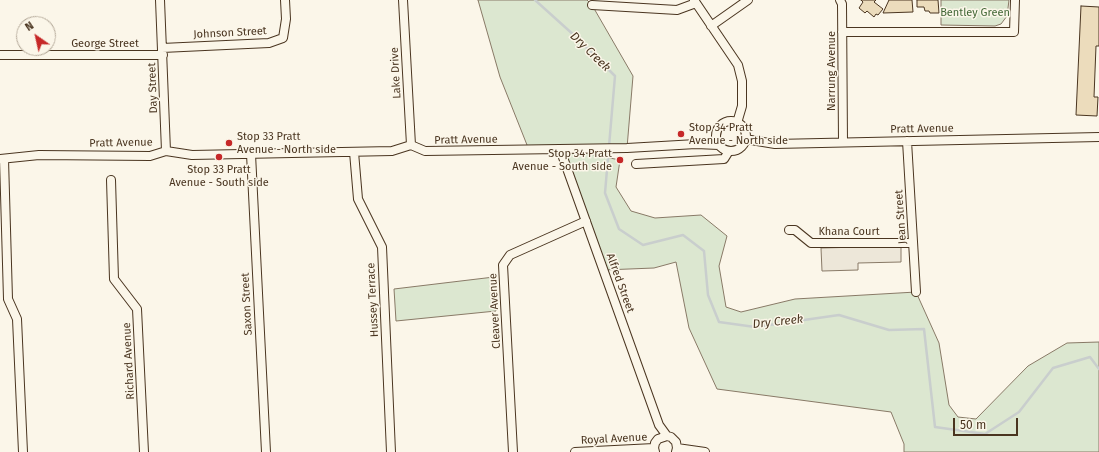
<!DOCTYPE html>
<html>
<head>
<meta charset="utf-8">
<style>
	body { margin:0 }
	#map { position:relative; width:1099px; height:452px; overflow:hidden; background:#fbf6e9; font-family:"Fira Sans",sans-serif }
	canvas { display:block }
	.north { position:absolute; left:16px; top:16px; width:40px; height:40px; box-sizing:border-box; background:#fbf6e9; border:1px solid #b4a999; border-radius:50%; rotate:326deg; font-size:11px; font-weight:700; line-height:16px; text-align:center; color:#4a3520 }
	.north::after { content:''; display:block; margin:auto; width:14px; height:18px; background:#c62828; clip-path:polygon(50% 0,100% 100%,50% 72%,0 100%) }
	.scale { position:absolute; left:953px; top:418px; width:65px; height:18px; box-sizing:border-box; border:2px solid #4a3520; border-top:0; padding-left:5px; font-size:12px; line-height:14px; white-space:nowrap; color:#4a3520; -webkit-text-stroke:3px #fbf6e9; paint-order:stroke }
</style>
</head>
<body>
<div id="map">
<canvas width="1099" height="452"></canvas>
<div class="north">N</div>
<div class="scale">50 m</div>
</div>
<script>
const context = document.querySelector('canvas').getContext('2d');
context.lineJoin = 'round';
function paint(path, color) { context.fillStyle = color; context.fill(path, 'evenodd'); }
const toPath = rows => new Path2D(rows.map(r => 'M' + r).join(''));
function stroke(path, color, width, dash) { context.strokeStyle = color; context.lineWidth = width; context.lineCap = dash ? 'butt' : 'round'; context.setLineDash(dash || []); context.stroke(path); }
function write(font, color, halo, rows, align = 'center') {
  context.font = font + ' "Fira Sans",sans-serif'; context.lineWidth = 3; context.setLineDash([]); context.textBaseline = 'middle'; context.strokeStyle = halo; context.fillStyle = color; for (const [text, x, y, turn = 0] of rows) {
    context.save(); context.translate(x, y); context.rotate((+turn || 0) * Math.PI / 180); context.textAlign = isNaN(turn) ? turn : align; if (halo) context.strokeText(text, 0, 0); context.fillText(text, 0, 0); context.restore();
  }
}
const green = toPath([
	[478,0,587,0,592,5,633,76,627,148,564,149,620,160,616,187,631,211,655,218,701,215,727,236,719,266,726,307,741,312,795,299,916,292,939,343,949,405,958,417,976,419,1028,366,1067,343,1099,342,1099,452,904,452,904,444,891,412,717,389,689,328,676,262,654,268,604,270,560,149,529,150,500,77,478,0],
	[941,0,1009,0,1007,16,1001,24,995,26,941,25,941,0],
	[494,277,496,311,396,321,394,289,494,277]
]);
const parking = toPath([
	[901,246,901,262,858,263,858,270,822,271,821,248,901,246]
]);
const stream = toPath([
	[535,0,576,37,615,76,605,193,619,229,643,245,683,235,704,251,708,295,719,322,755,327,839,315,889,330,924,329,935,427,985,434,1019,412,1053,368,1090,357,1099,369]
]);
const building = toPath([
	[861,0,876,0,874,2,883,9,878,15,876,14,874,17,867,11,865,13,859,8,863,2,861,0],
	[889,0,912,0,913,12,883,13,889,0],
	[917,0,938,0,939,13,930,13,929,11,925,11,924,7,917,7,917,0],
	[1081,6,1099,7,1099,46,1096,46,1094,97,1098,97,1097,116,1076,115,1081,6]
]);
const street = toPath([
	[160,0,166,151],
	[403,0,411,145],
	[694,0,738,65,742,81,742,106,737,123],
	[840,0,842,4,843,142],
	[592,5,677,10,696,3],
	[711,26,748,0],
	[842,32,1014,32,1015,0],
	[162,48,269,43,283,38,286,19,285,0],
	[0,55,163,55],
	'716 136a15 15 0 1 1 30 0a15 15 0 1 1-30 0Z',
	[745,139,775,144,1099,137],
	[907,141,916,292],
	[560,149,659,425,667,436],
	[354,152,358,199,382,247,391,452],
	[251,154,266,452],
	[0,159,39,155,150,156,166,151,192,155,392,151,411,145,425,151,627,148,696,144,719,145],
	[4,159,8,299,17,319,23,452],
	[636,164,724,159,729,151],
	[111,180,114,279,137,309,144,452],
	[789,230,795,230,811,243,913,243],
	[677,448,705,452],
	[513,452,503,265,510,255,586,221],
	[575,452,654,448],
	[655,452,654,448,655,443,658,439,667,436,671,437,676,442,677,448,676,452]
]);
const markers = [
	[681,134,4,"#c62828"],
	[229,143,4,"#c62828"],
	[219,157,4,"#c62828"],
	[620,160,4,"#c62828"]
];
const parkNames = [
	["Bentley Green",975,13]
];
const streetNames = [
	["Johnson Street",230,33,-3],
	["George Street",105,44],
	["Narrung Avenue",832,71,-90],
	["Lake Drive",396,73,-93],
	["Day Street",153,88,-92],
	["Pratt Avenue",922,129,-1],
	["Pratt Avenue",466,140,-1],
	["Pratt Avenue",121,143,-1],
	["Jean Street",901,217,-94],
	["Khana Court",849,232],
	["Alfred Street",620,283,70],
	["Hussey Terrace",373,300,-93],
	["Saxon Street",247,304,-93],
	["Cleaver Avenue",495,311,-93],
	["Richard Avenue",129,361,-93],
	["Royal Avenue",614,439,-3]
];
const poiNames = [
	["Stop 34 Pratt",689,128],
	["Avenue - North side",689,141],
	["Stop 33 Pratt",237,137],
	["Avenue - North side",237,150],
	["Stop 34 Pratt",612,154,"right"],
	["Avenue - South side",612,167,"right"],
	["Stop 33 Pratt",219,170,"center"],
	["Avenue - South side",219,183,"center"]
];
const waterNames = [
	["Dry Creek",590,52,44],
	["Dry Creek",778,322,-6]
];
paint(green, '#dce7d0');
stroke(green, '#887966', 1);
paint(parking, '#ede7d9');
stroke(parking, '#887966', 1);
stroke(stream, '#c9cecd', 2.5);
paint(building, '#ecdcbc');
stroke(building, '#4a3520', 1);
stroke(street, '#4a3520', 10);
stroke(street, '#fbf6e9', 8);
for (const [x, y, r, color] of markers) { const dot = new Path2D(); dot.arc(x, y, r, 0, 2 * Math.PI); context.fillStyle = color; context.fill(dot); stroke(dot, '#fbf6e9', 1.5); }
write('11px', '#436837', '#fbf6e9', parkNames);
write('11px', '#4a3520', '#fbf6e9', streetNames);
write('11px', '#4a3520', '#fbf6e9', poiNames, 'left');
write('italic 12px', '#4a3520', '#fbf6e9', waterNames);
</script>
</body>
</html>
